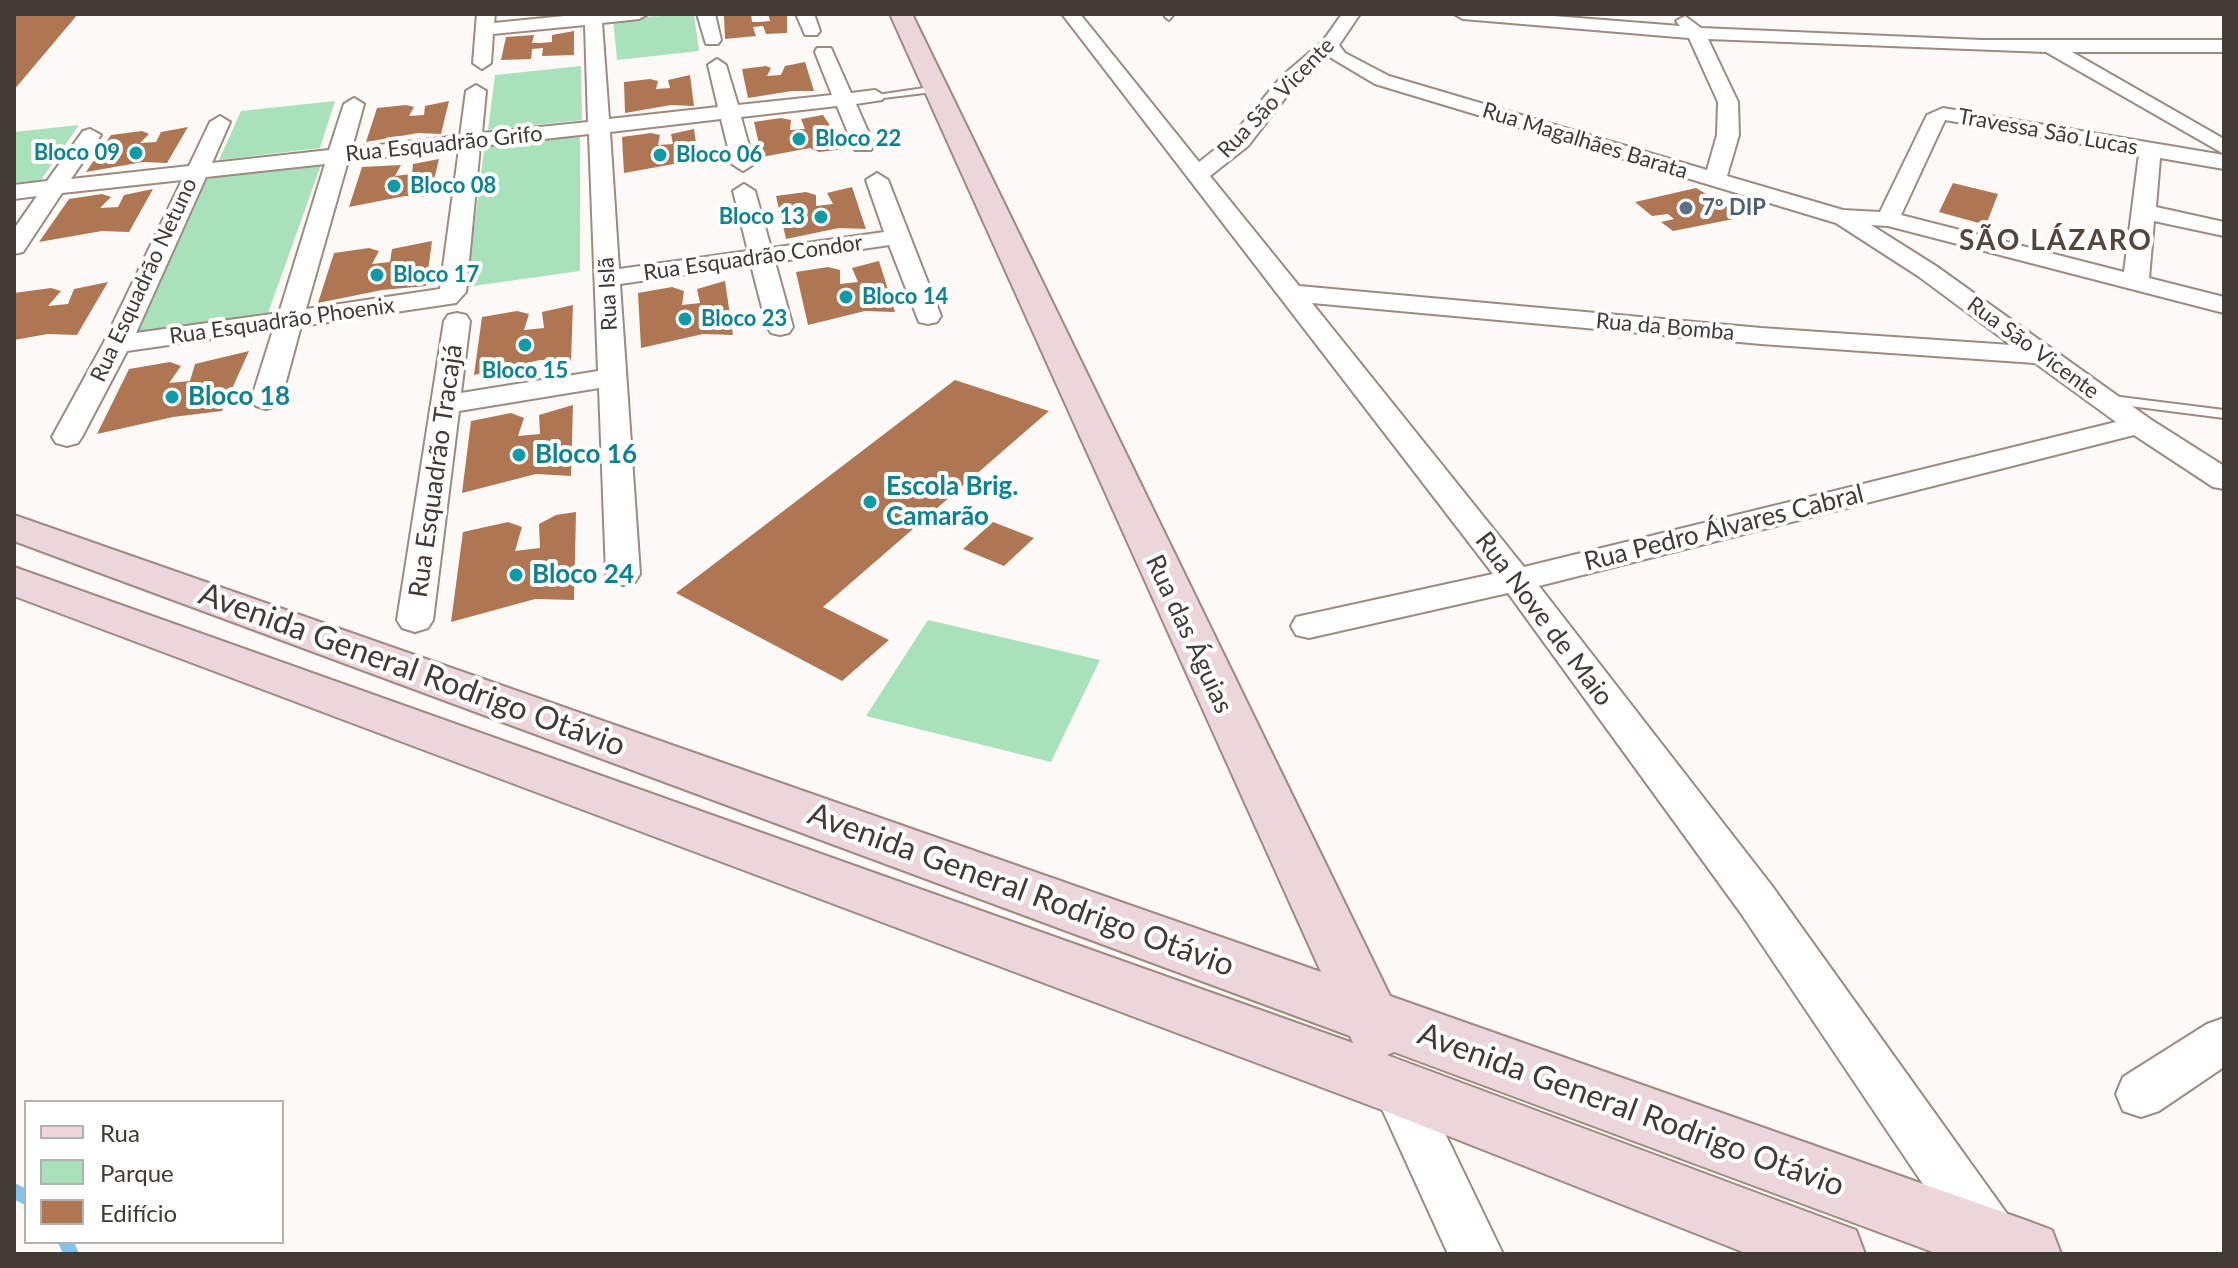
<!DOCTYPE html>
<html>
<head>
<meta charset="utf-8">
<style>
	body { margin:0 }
	#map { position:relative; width:2238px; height:1268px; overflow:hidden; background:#fdf9f6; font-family:Lato,sans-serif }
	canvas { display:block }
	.frame { position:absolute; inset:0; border:16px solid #423a35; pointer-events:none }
	.legend { position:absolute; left:24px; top:1100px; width:260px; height:144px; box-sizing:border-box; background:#fff; border:2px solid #b3b0ae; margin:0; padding:10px 14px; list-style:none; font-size:24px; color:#423a35 }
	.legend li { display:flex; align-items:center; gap:16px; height:40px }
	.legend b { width:40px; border:2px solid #b3b0ae }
</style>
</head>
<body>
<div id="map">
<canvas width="2238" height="1268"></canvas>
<div class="frame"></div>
<ul class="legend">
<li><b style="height:10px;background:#edd5dc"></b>Rua</li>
<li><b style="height:22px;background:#a9e2ba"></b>Parque</li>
<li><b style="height:22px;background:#ae7652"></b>Edifício</li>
</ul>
</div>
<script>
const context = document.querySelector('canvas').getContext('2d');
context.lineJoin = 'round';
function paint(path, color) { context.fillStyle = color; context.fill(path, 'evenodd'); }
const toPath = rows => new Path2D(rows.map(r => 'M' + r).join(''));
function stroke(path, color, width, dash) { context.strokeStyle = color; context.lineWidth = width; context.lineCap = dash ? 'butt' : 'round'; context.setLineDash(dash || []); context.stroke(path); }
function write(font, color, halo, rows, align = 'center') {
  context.font = font + ' Lato,sans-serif'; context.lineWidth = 8; context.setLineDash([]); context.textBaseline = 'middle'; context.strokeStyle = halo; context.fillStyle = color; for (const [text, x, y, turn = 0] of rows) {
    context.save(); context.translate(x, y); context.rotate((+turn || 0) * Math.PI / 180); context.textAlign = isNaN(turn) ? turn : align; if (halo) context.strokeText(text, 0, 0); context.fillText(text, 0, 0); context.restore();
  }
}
const green = toPath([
	[694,14,699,51,617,60,613,19],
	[581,66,582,120,488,130,495,75],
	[335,101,320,148,219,160,241,111],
	[79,125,41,180,14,183,14,132],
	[580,133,580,271,466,287,485,143],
	[321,165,267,316,116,337,197,179],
	[928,620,1100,660,1051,762,866,716]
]);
const stream = toPath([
	[14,1191,26,1197],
	[66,1242,71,1254]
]);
const building = toPath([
	[14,14,78,14,14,90],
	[751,14,752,22,759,22,770,21,768,14,787,14,787,33,766,34,763,26,753,27,756,36,725,39,724,16],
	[574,31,574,55,542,56,543,48,532,49,531,59,501,60,506,37,534,35,532,43,540,43,552,42,552,35],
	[805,62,814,91,792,91,748,98,742,69,766,66,771,68,767,76,781,75,785,66],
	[690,75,694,106,671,105,625,113,624,82,650,79,658,81,656,89,670,88,668,80],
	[449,101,441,134,418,133,366,142,377,108,406,105,414,107,409,116,424,115,425,106],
	[823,115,846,149,819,152,810,148,762,157,754,122,781,118,791,120,790,130,805,129,801,119],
	[188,127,167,163,143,162,86,172,111,135,142,131,149,134,140,143,156,142,161,132],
	[694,129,699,165,674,164,624,173,622,137,651,133,660,135,658,145,673,144,671,134],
	[439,159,430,197,405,196,349,207,362,167,401,165,395,176,412,174,413,164],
	[1953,183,1998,194,1986,225,1939,212],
	[852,187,866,229,839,228,786,239,776,196,806,192,816,195,816,206,833,204,827,193],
	[1696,188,1744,217,1673,231,1661,222,1674,219,1668,214,1652,216,1635,202],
	[153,189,129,232,102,231,39,242,69,199,102,194,111,197,100,208,118,207,124,195],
	[432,241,426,286,382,290,318,303,334,253,369,248,379,251,372,264,390,262,392,249],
	[879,261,895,312,865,311,808,325,796,272,828,267,840,270,840,284,858,282,852,268],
	[725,281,733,335,703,334,641,348,638,293,672,287,684,291,682,305,700,303,697,289],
	[108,282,77,335,48,334,14,340,14,293,51,288,61,291,48,306,68,304,74,289],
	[573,305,571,361,540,360,474,375,482,317,517,311,529,314,524,330,544,328,542,312],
	[249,351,222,411,173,417,97,434,129,369,170,362,181,366,169,383,190,381,195,364],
	[955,380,1049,411,823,607,889,640,842,681,676,593],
	[573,405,571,476,536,474,462,493,471,421,511,413,524,418,518,436,540,434,539,415],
	[576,512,574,600,535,599,451,622,463,532,508,522,522,527,515,551,540,548,539,524,556,515],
	[993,522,1034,538,1004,566,963,549]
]);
const lane = toPath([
	[1166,14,1174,14,1169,20,1165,17,1166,14],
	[938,86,941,87,941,91,875,99,870,96,938,86],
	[2104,395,2224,410,2224,418,2099,402,2099,396,2104,395]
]);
const street = toPath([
	[477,14,495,14,494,23,584,14,648,14,639,19,602,23,609,119,718,107,708,65,717,59,726,65,738,105,832,95,815,52,817,48,831,48,851,93,875,90,885,96,882,100,856,104,874,145,871,150,855,150,837,106,741,117,754,164,743,171,732,164,721,119,610,132,619,269,748,251,733,191,744,184,755,191,771,248,884,232,866,180,877,173,888,180,941,316,937,322,928,324,919,322,889,245,775,262,793,327,789,333,780,335,771,333,767,327,751,265,620,284,640,574,635,582,623,585,611,582,606,574,599,388,459,411,433,620,428,628,415,632,402,628,397,620,444,321,448,315,457,313,466,315,470,321,461,393,598,371,589,134,480,146,466,292,456,303,301,326,281,400,276,406,266,409,256,406,251,400,273,330,127,351,82,437,78,443,67,446,56,443,52,437,103,344,182,180,62,193,23,252,14,254,14,229,37,196,14,199,14,185,47,181,83,131,90,129,101,135,71,179,189,166,210,122,220,116,230,122,212,163,329,150,344,104,354,98,364,104,352,148,460,136,466,91,476,85,486,91,482,133,588,122,585,25,493,34,491,63,482,69,473,63,477,14],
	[459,149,440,289,306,309,348,161,459,149],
	[325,164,279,313,136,333,206,177,325,164],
	[697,14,715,14,721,40,718,44,706,44,697,14],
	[796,14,814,14,820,31,817,35,805,35,796,14],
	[1062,14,1080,14,1199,162,1232,136,1282,76,1323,41,1342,14,1360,14,1339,45,1345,53,1389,76,1707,170,1717,135,1718,102,1689,38,1463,19,1454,14,1528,14,1680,26,1676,21,1685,16,1701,28,1982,40,2224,40,2224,52,2072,52,2224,139,2224,154,2046,52,1708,39,1738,102,1739,135,1727,176,1843,210,1880,212,1927,115,1943,108,2224,155,2224,169,2160,158,2156,207,2224,222,2224,236,2154,221,2149,278,2224,297,2224,313,1888,226,1871,225,1936,266,2150,419,2224,466,2224,489,2213,487,2134,435,1539,586,1772,886,2010,1218,2018,1237,2011,1254,1970,1254,1740,912,1508,593,1309,638,1296,635,1291,626,1296,617,1493,574,1062,14],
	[1328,56,1375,84,1836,223,1918,276,2011,345,1761,328,1299,286,1210,176,1248,146,1296,84,1328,56],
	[1945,120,2139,154,2124,272,1901,215,1945,120],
	[1312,303,1761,344,2035,363,2116,422,1524,567,1312,303],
	[2224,1018,2224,1067,2159,1111,2141,1117,2123,1111,2116,1094,2123,1077,2207,1024,2224,1018],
	[1397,1064,1415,1071,1503,1254,1448,1254,1372,1087,1379,1071,1397,1064]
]);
const secondary = toPath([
	[890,14,912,14,1390,996,2028,1221,2052,1230,2061,1254,1938,1254,1394,1052,1387,1055,1856,1230,1865,1254,1748,1254,1390,1113,14,596,14,567,1353,1043,1350,1036,14,541,14,515,1321,972,890,14]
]);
const markers = [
	[799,139,8,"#0f9aa8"],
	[136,153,8,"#0f9aa8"],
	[660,155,8,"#0f9aa8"],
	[394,186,8,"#0f9aa8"],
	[1686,208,8,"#5c6f8a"],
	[821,217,8,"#0f9aa8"],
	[377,275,8,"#0f9aa8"],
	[846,297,8,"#0f9aa8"],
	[685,319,8,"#0f9aa8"],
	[525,345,8,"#0f9aa8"],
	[172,397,8,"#0f9aa8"],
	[519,455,8,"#0f9aa8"],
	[870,502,8,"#0f9aa8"],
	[516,575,8,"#0f9aa8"]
];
const farStreetnames = [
	["Rua São Vicente",1276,98,-46],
	["Travessa São Lucas",2048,132,10],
	["Rua Magalhães Barata",1585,141,17],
	["Rua Esquadrão Grifo",444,144,-6],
	["Rua Esquadrão Condor",753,258,-8],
	["Rua Esquadrão Netuno",144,280,-65],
	["Rua Islã",608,294,-93],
	["Rua Esquadrão Phoenix",282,321,-8],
	["Rua da Bomba",1665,327,5],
	["Rua São Vicente",2033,348,36]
];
const farCulturenames = [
	["Bloco 22",815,139],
	["Bloco 09",120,153,"right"],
	["Bloco 06",676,155],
	["Bloco 08",410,186],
	["Bloco 13",805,217,"right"],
	["Bloco 17",393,275],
	["Bloco 14",862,297],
	["Bloco 23",701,319],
	["Bloco 15",525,371,"center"]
];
const farServicenames = [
	["7º DIP",1702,208]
];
const cultureNames = [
	["Bloco 18",188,397],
	["Bloco 16",535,455],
	["Escola Brig.",886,487],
	["Camarão",886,517],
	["Bloco 24",532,575]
];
const streetNames = [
	["Rua Esquadrão Tracajá",436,471,-82],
	["Rua Pedro Álvares Cabral",1724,528,-14],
	["Rua Nove de Maio",1544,619,53],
	["Rua das Águias",1189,634,65]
];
const farDistrictnames = [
	["SÃO LÁZARO",2056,241]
];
const nearStreetnames = [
	["Avenida General Rodrigo Otávio",412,670,20],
	["Avenida General Rodrigo Otávio",1021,890,20],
	["Avenida General Rodrigo Otávio",1631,1110,20]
];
paint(green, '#a9e2ba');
stroke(stream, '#83c3eb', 15);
paint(building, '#ae7652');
stroke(lane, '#9e8a7f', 4);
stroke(street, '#9e8a7f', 4);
stroke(secondary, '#9e8a7f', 4);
paint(lane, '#fff');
paint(street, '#fff');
paint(secondary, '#edd5dc');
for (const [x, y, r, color] of markers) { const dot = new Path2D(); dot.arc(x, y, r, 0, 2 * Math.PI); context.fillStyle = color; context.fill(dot); stroke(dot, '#fff', 3); }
write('22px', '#423a35', '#fff', farStreetnames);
write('bold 22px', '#0d838f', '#fff', farCulturenames, 'left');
write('bold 22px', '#4e5e75', '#fff', farServicenames, 'left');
write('bold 26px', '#0d838f', '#fff', cultureNames, 'left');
write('26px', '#423a35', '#fff', streetNames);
context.letterSpacing = '2px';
write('bold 28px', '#56453b', '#fff', farDistrictnames);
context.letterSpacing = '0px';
write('32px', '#423a35', '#fff', nearStreetnames);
</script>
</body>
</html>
